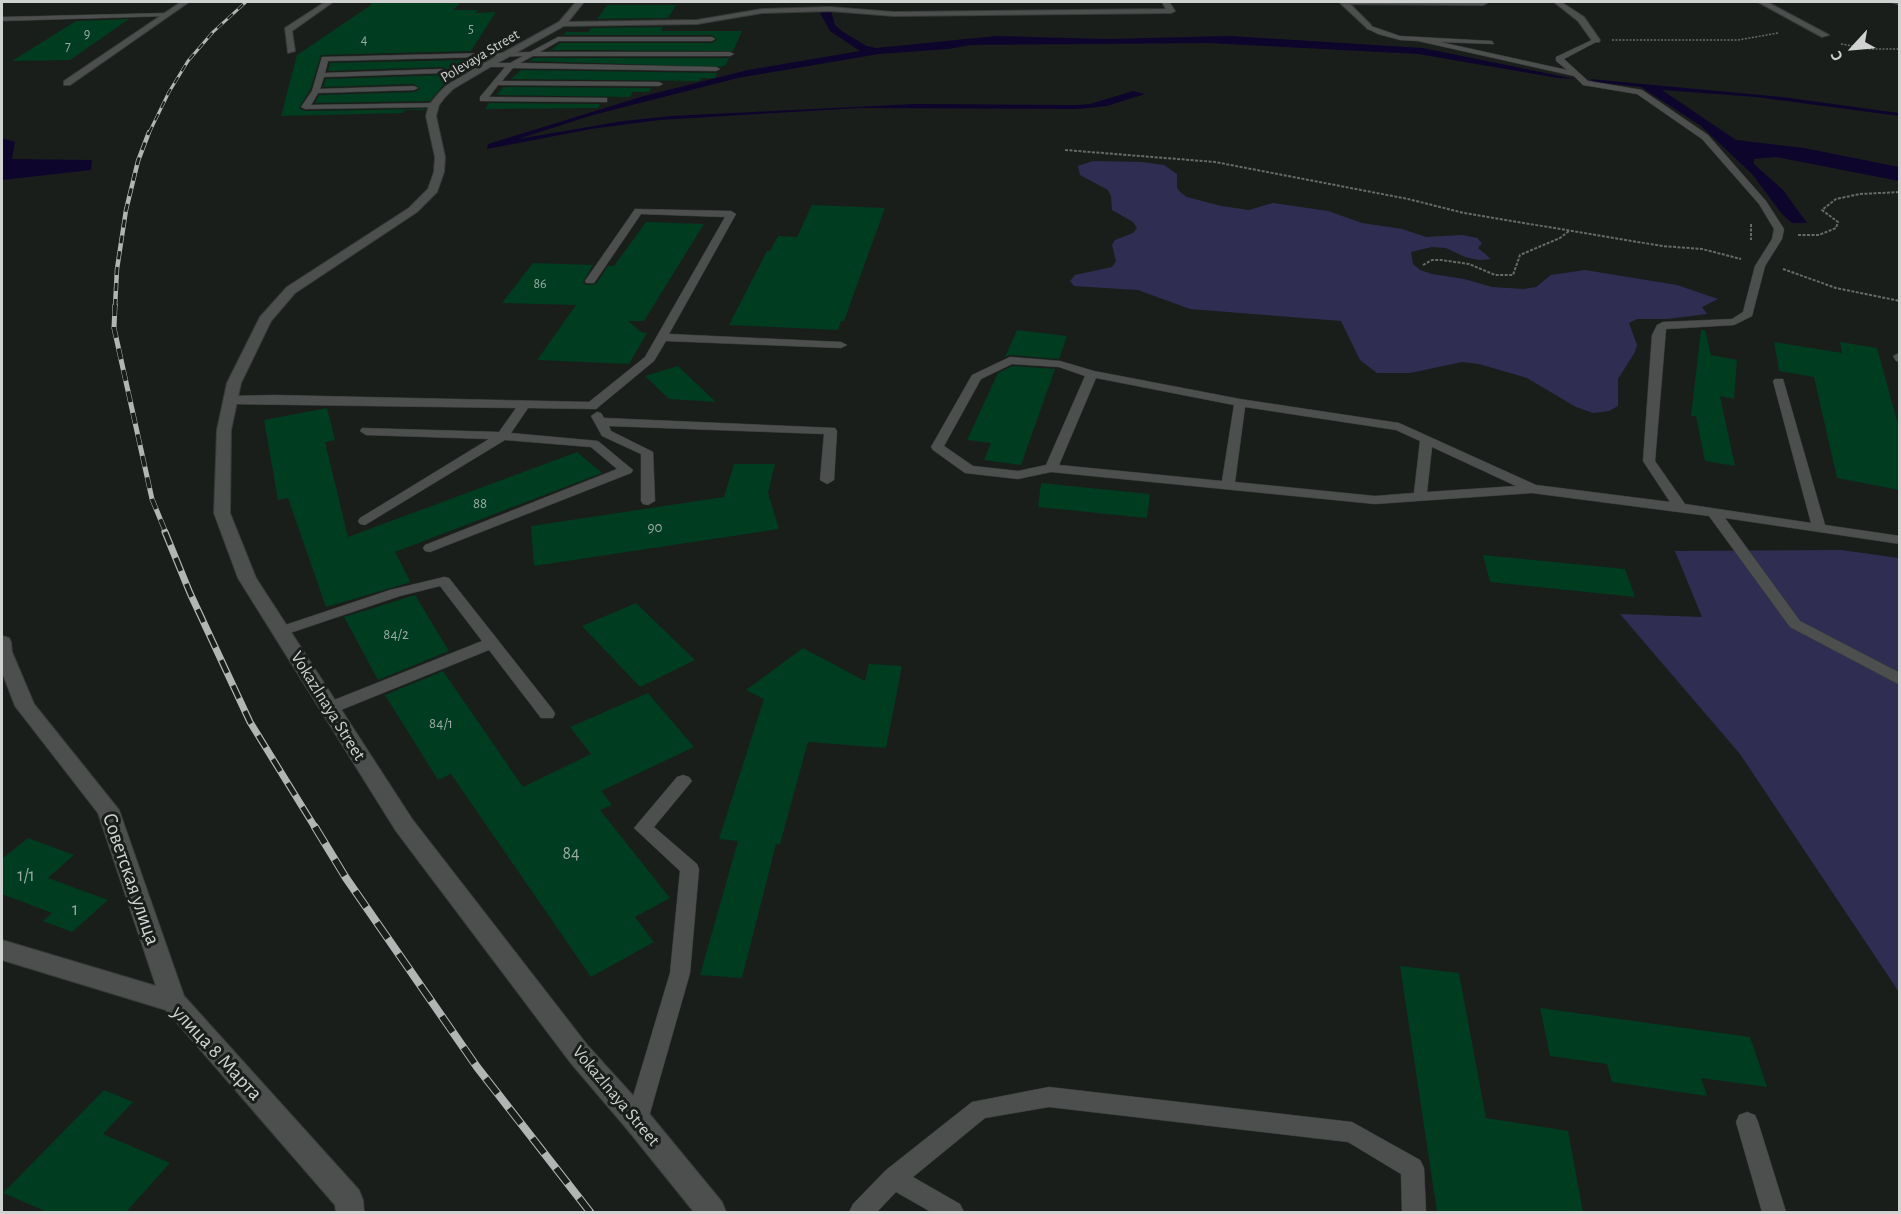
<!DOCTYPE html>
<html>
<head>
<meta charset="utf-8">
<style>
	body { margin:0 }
	#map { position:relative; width:1901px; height:1214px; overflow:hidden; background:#1a1e1b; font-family:"Alegreya Sans",sans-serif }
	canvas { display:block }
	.frame { position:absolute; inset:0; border:3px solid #cfd2d0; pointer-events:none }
	.north { position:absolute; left:1823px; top:18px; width:60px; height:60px; -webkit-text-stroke:4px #1a1e1b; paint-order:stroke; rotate:244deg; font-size:16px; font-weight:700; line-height:24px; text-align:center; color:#cfd2d0 }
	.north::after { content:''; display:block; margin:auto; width:21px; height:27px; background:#cfd2d0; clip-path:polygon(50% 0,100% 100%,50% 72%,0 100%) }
</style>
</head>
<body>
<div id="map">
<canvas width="1901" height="1214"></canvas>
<div class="frame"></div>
<div class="north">С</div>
</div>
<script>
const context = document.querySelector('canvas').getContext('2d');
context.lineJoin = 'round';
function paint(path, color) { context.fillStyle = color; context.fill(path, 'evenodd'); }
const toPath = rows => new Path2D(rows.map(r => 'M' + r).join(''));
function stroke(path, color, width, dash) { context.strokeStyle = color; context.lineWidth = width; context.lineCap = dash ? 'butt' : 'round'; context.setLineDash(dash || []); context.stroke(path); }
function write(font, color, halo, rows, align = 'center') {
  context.font = font + ' "Alegreya Sans",sans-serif'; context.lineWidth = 6; context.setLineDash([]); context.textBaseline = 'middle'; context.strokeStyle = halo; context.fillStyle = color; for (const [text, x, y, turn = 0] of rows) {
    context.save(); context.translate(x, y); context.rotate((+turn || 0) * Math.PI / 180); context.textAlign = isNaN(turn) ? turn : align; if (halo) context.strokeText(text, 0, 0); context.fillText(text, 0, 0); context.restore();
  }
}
const green = toPath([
	[1093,161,1141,162,1164,165,1177,174,1177,188,1181,193,1187,197,1221,206,1249,210,1273,203,1328,211,1362,223,1402,229,1426,237,1462,235,1477,238,1482,243,1478,248,1491,259,1479,260,1465,257,1446,248,1432,247,1411,252,1413,264,1420,270,1432,274,1464,279,1492,287,1524,289,1536,287,1551,275,1585,270,1677,285,1718,299,1702,307,1707,314,1667,319,1637,319,1629,323,1637,345,1635,352,1618,379,1618,406,1609,411,1593,413,1576,407,1527,378,1479,364,1462,362,1410,373,1377,373,1360,360,1341,321,1190,309,1138,290,1074,286,1070,281,1075,275,1112,267,1116,261,1112,245,1115,240,1133,233,1137,228,1133,222,1112,210,1111,196,1108,190,1080,175,1078,166],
	[1841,550,1899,558,1899,992,1740,754,1620,614,1702,617,1675,551]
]);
const water = toPath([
	[826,11,831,11,835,25,843,32,867,46,876,48,996,36,1106,39,1231,36,1423,48,1575,79,1558,78,1418,54,1208,43,971,45,948,49,879,54,738,78,593,115,518,139,623,121,671,116,914,104,1076,105,1090,104,1133,91,1145,94,1107,106,1078,109,858,108,660,120,591,129,487,149,488,144,644,96,748,70,860,51,830,31,820,13],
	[1590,79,1782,97,1899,113,1899,116,1756,97,1662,90,1736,140,1804,148,1899,167,1899,181,1776,157,1754,159,1754,164,1783,190,1807,223,1792,223,1782,214,1752,174,1701,126,1641,87,1593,82],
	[2,138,15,142,12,159,92,160,91,170,2,180]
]);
const building = toPath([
	[373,2,461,2,453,10,478,10,475,13,496,12,471,51,321,55,310,90,299,108,305,111,425,109,425,110,405,110,403,113,281,116,297,55,368,7],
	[607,5,676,5,668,18,597,19],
	[129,19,70,60,12,61,76,21],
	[663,27,661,31,742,31,733,51,551,50,560,43,712,43,717,40,712,35,563,35,566,32,588,32,591,28],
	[534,58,729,58,726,65,720,67,529,61],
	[466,60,453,79,445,83,430,101,315,103,319,95,414,92,420,89,414,84,323,87,326,79,443,75,449,72,443,67,328,71,330,63],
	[521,70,716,73,717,73,715,78,701,78,699,81,511,79],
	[503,87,651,88,649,92,633,92,630,97,497,95],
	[489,103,600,104,598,108,485,109],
	[812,205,885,208,844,321,841,321,838,330,729,325,767,251,770,251,778,236,797,237],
	[646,222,704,224,644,321,628,321,641,332,647,333,629,364,537,360,576,305,502,303,533,263,593,265,583,282,586,285,596,284,608,266,614,266],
	[1017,330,1067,336,1059,359,1010,355,1005,357],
	[1701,330,1705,330,1711,355,1737,360,1734,399,1720,396,1735,466,1705,461,1696,416,1691,416],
	[1774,342,1842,353,1840,342,1877,348,1899,428,1899,490,1837,478,1814,377,1779,371],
	[678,366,683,371,716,402,669,399,645,376],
	[1012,366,1055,369,1021,465,984,460,991,443,967,440,998,373],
	[327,408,335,440,325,442,348,537,577,452,602,473,395,552,410,581,408,583,326,607,288,498,278,500,264,420],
	[734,464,775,464,768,493,779,529,534,566,531,526,724,497],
	[1041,483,1150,494,1147,518,1038,507],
	[1483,555,1625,569,1635,597,1490,582],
	[415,595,449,651,378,680,344,617],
	[636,603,695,660,640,687,582,626],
	[803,648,865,681,869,664,902,666,886,748,808,742,780,844,776,844,742,978,700,975,738,841,719,839,764,699,746,690],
	[443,671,523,787,591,754,570,727,648,693,694,747,601,791,612,805,600,810,670,898,635,917,654,942,591,977,451,774,438,780,385,695],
	[28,838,74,855,48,878,108,900,72,932,43,921,52,913,2,894,2,859],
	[1400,966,1459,973,1486,1118,1568,1131,1583,1212,1437,1212],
	[1540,1008,1750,1037,1767,1087,1701,1078,1707,1096,1612,1082,1607,1064,1550,1056],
	[104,1090,133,1102,103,1134,170,1163,126,1212,47,1212,3,1193]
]);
const pathFar1 = toPath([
	[1612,40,1738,40,1778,33],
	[1841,44,1870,49,1900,49]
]);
const path = toPath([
	[1065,150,1215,162,1408,199,1464,213,1662,246,1702,249,1741,259],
	[1751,224,1751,240],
	[1798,235,1819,235,1836,228,1838,222,1822,210,1836,199,1860,194,1900,192],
	[1423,265,1432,260,1441,260,1469,264,1495,275,1513,275,1520,255,1560,238,1569,231],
	[1783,269,1836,288,1900,301]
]);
const lane = toPath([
	[1891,2,1900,2,1900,5,1892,3,1891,2],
	[166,13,168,16,2,21,2,17,166,13],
	[1368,25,1400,36,1492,41,1494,44,1440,42,1567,70,1556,61,1556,57,1594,39,1598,39,1598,41,1564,59,1588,81,1642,90,1708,135,1766,201,1784,229,1782,239,1765,266,1752,316,1734,325,1666,329,1655,461,1685,504,1811,523,1773,381,1775,379,1783,379,1825,525,1900,536,1900,544,1725,518,1800,621,1900,673,1900,685,1790,627,1709,516,1532,493,1375,504,1051,472,1018,479,965,473,933,450,931,447,972,375,1010,357,1060,361,1094,371,1240,399,1399,423,1536,485,1670,502,1643,461,1652,335,1657,325,1663,322,1732,319,1743,312,1755,266,1772,239,1774,229,1759,204,1702,139,1637,94,1583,85,1574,76,1418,41,1400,40,1378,34,1366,28,1368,25],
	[1012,364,1059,367,1085,376,1046,465,1018,471,973,466,944,446,981,379,1012,364],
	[1096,378,1234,405,1222,481,1059,465,1096,378],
	[1245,407,1396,430,1420,441,1414,493,1375,496,1235,482,1245,407],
	[1432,447,1516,486,1427,492,1432,447],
	[558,37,712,37,715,39,712,41,559,41,540,52,730,52,734,54,730,56,533,56,520,63,716,67,720,69,716,71,513,68,502,81,659,82,663,84,659,86,498,85,489,97,607,98,607,102,604,102,480,101,480,97,505,67,488,67,485,63,510,63,523,56,328,61,325,73,443,69,447,71,443,73,324,77,320,89,414,86,418,88,414,90,318,93,311,105,437,103,438,105,434,107,305,109,301,107,312,91,322,57,530,52,558,37],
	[635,209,731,211,736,214,669,334,841,342,847,345,841,348,666,341,654,361,596,409,528,408,511,433,598,441,633,470,631,473,430,552,425,551,423,548,425,545,617,469,591,447,505,440,365,525,360,524,358,521,360,518,489,439,366,435,360,431,362,428,499,432,516,408,230,404,224,400,230,396,274,395,589,402,645,357,725,217,641,214,594,283,586,283,585,281,635,209],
	[1899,353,1900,353,1900,362,1896,361,1893,356,1899,353],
	[597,412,601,413,604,418,835,428,837,431,834,480,827,484,820,480,824,434,609,426,611,431,653,452,655,501,648,505,643,504,641,501,641,454,602,436,591,416,597,412],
	[444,577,449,578,553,710,555,714,553,718,541,718,489,650,336,712,324,712,322,708,324,704,482,641,440,586,400,596,281,636,273,631,276,628,390,590,444,577],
	[683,775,689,777,692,781,654,827,697,864,699,869,690,973,648,1120,645,1127,637,1130,629,1127,626,1120,670,973,680,871,634,828,677,777,683,775],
	[1049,1087,1352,1122,1420,1160,1424,1168,1426,1212,1402,1212,1401,1174,1348,1142,1049,1107,985,1118,913,1177,960,1204,964,1212,931,1212,896,1192,877,1212,849,1212,853,1204,886,1170,972,1102,1049,1087],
	[1747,1112,1755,1115,1758,1122,1786,1212,1762,1212,1736,1122,1739,1115,1747,1112]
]);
const street = toPath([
	[181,2,189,2,70,85,64,85,64,81,181,2],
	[325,2,333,2,292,31,295,51,288,53,285,28,325,2],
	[576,2,584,2,568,22,697,20,762,9,830,7,894,12,1166,9,1162,2,1169,2,1175,11,1171,13,894,16,830,11,762,13,697,24,564,26,485,70,453,89,445,97,439,105,436,116,445,157,444,172,437,192,417,212,295,293,271,321,241,383,231,430,230,513,256,578,412,819,588,1046,647,1111,722,1202,726,1212,694,1212,627,1129,570,1062,396,831,238,578,214,513,217,430,227,383,260,317,287,287,409,208,428,189,434,172,435,157,426,116,429,105,439,93,447,85,479,66,559,22,576,2],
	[1339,2,1486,2,1487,3,1483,5,1350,4,1371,25,1371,29,1368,29,1339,2],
	[1554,2,1561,2,1584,17,1600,40,1599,42,1593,42,1578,21,1554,2],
	[1758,2,1767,2,1829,35,1822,37,1758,2],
	[2,636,9,638,11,642,12,652,34,704,119,810,184,996,359,1190,363,1200,364,1212,336,1212,335,1205,166,1010,2,960,2,940,156,986,98,813,15,706,2,672,2,636]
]);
const railFar4 = toPath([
	[149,133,169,92,188,61,213,32,246,2]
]);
const railFar3 = toPath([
	[115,307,117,269,126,210,138,161,149,132]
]);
const railFar2 = toPath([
	[115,305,114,328,152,499,166,533]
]);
const railFar1 = toPath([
	[165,532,190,593,250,722,316,829]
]);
const rail = toPath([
	[315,827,346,878,477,1067,590,1212]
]);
const farNumbernames = [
	["5",471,29],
	["9",87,34],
	["4",364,40],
	["7",68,46],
	["86",540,284]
];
const farStreetnames = [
	["Polevaya Street",480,56,-31]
];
const numberNames = [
	["88",480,503],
	["90",655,527],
	["84/2",396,634],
	["84/1",441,723]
];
const streetNames = [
	["Vokazlnaya Street",328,706,58],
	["Vokazlnaya Street",616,1096,50]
];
const nearNumbernames = [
	["84",571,854],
	["1/1",26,876],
	["1",75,910]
];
const nearStreetnames = [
	["Советская улица",131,879,71],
	["улица 8 Марта",217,1053,47]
];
paint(green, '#302d53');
paint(water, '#0e052d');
paint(building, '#003c20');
stroke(lane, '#373b38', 1);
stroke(street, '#373b38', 2);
stroke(pathFar1, '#676b68', 1.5, [2, 1.5]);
stroke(path, '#676b68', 2, [3, 1.5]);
paint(lane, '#4d4f4e');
paint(street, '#4d4f4e');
stroke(railFar4, '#b2b5b3', 3);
stroke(railFar3, '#b2b5b3', 4.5);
stroke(railFar2, '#b2b5b3', 5);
stroke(railFar1, '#b2b5b3', 7);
stroke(rail, '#b2b5b3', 8);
stroke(railFar4, '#1a1e1b', 2, [7]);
stroke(railFar3, '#1a1e1b', 3, [8]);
stroke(railFar2, '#1a1e1b', 4, [11]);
stroke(railFar1, '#1a1e1b', 4.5, [14]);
stroke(rail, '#1a1e1b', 6, [19]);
write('14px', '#9baca4', null, farNumbernames);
write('15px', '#cfd2d0', '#1a1e1b', farStreetnames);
write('15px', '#9baca4', null, numberNames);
write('18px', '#cfd2d0', '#1a1e1b', streetNames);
write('18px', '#9baca4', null, nearNumbernames);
write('21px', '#cfd2d0', '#1a1e1b', nearStreetnames);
</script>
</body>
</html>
